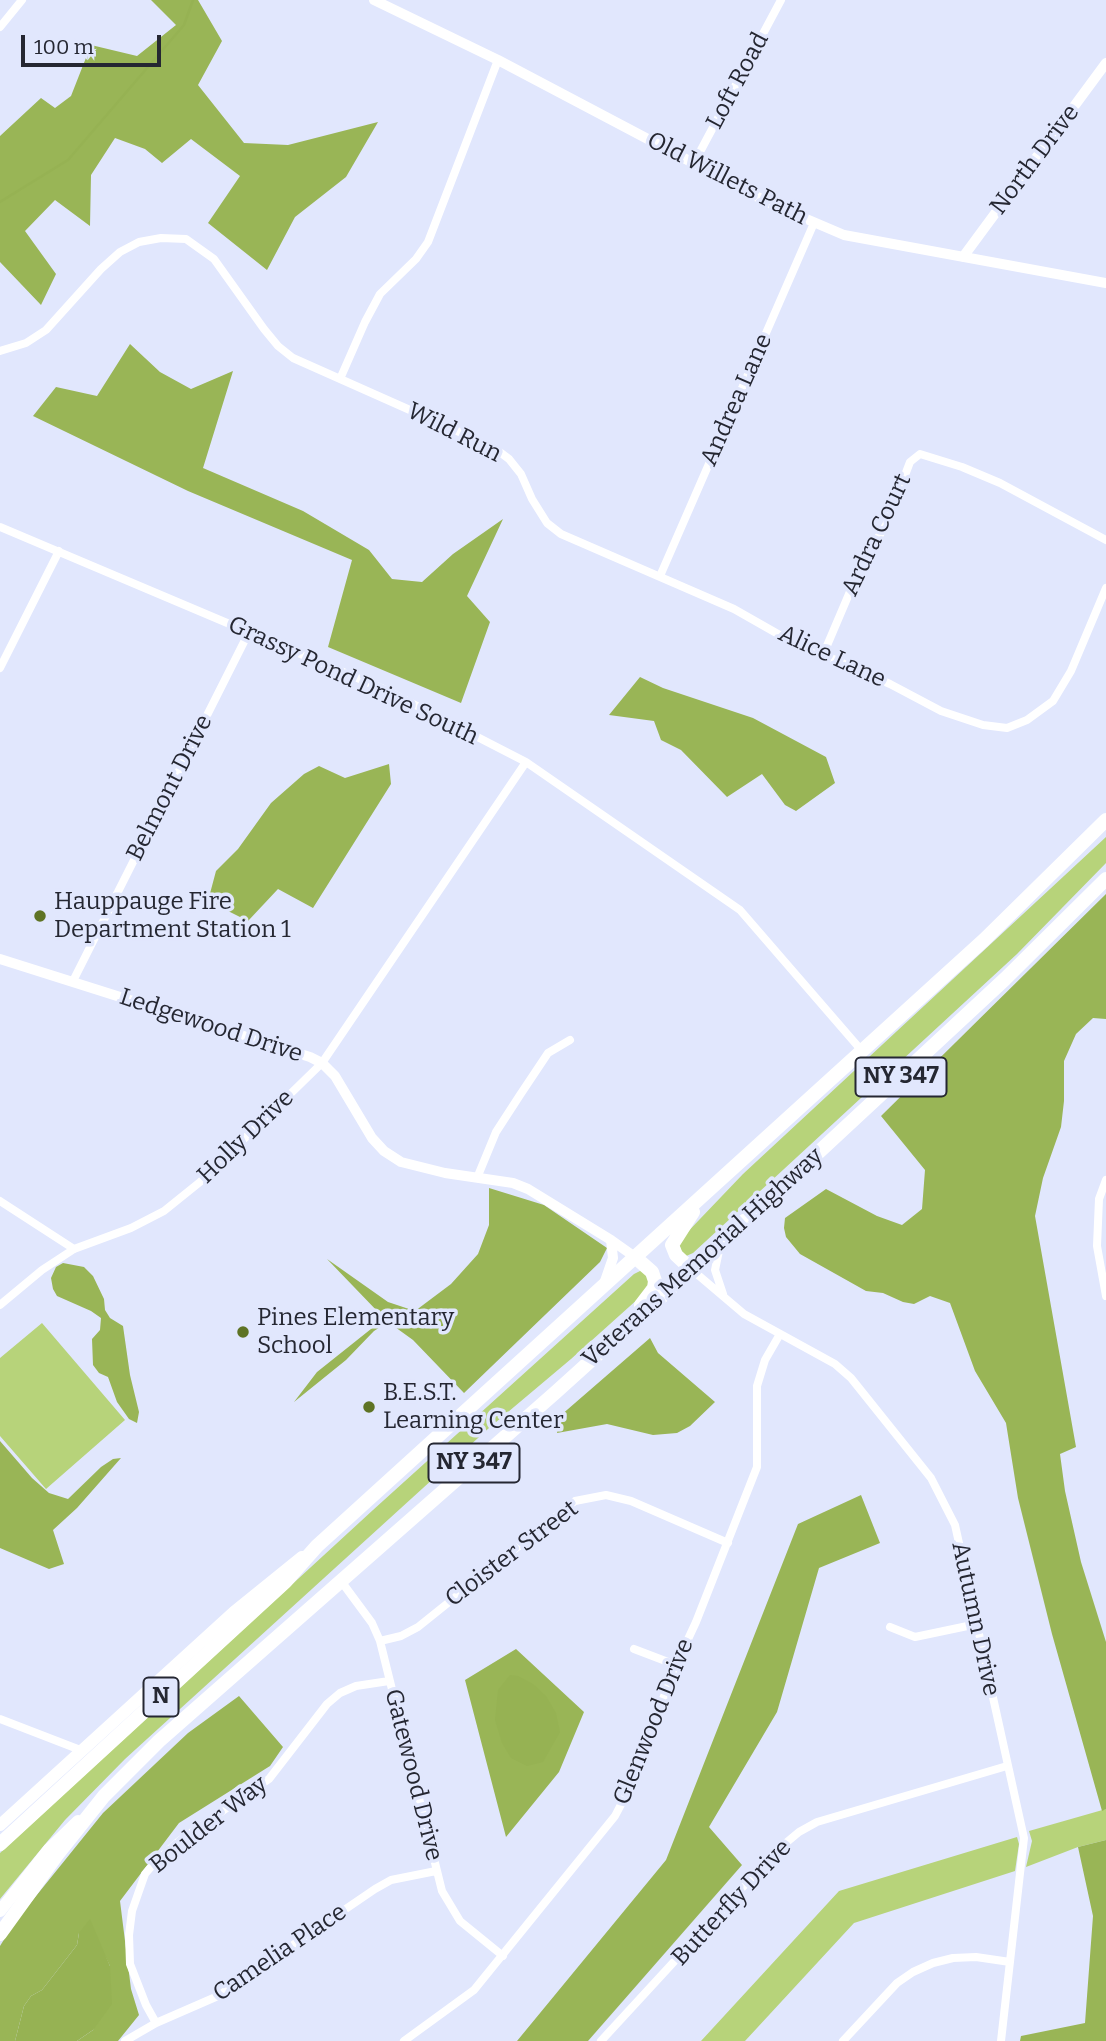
<!DOCTYPE html>
<html>
<head>
<meta charset="utf-8">
<style>
	body { margin:0 }
	#map { position:relative; width:1106px; height:2041px; overflow:hidden; background:#e1e7fd; font-family:Bitter,serif }
	canvas { display:block }
	.scale { position:absolute; left:21px; top:35px; width:140px; height:32px; box-sizing:border-box; border:4px solid #252732; border-top:0; padding-left:9px; font-size:21px; line-height:24px; white-space:nowrap; color:#252732; -webkit-text-stroke:5px #e1e7fd; paint-order:stroke }
</style>
</head>
<body>
<div id="map">
<canvas width="1106" height="2041"></canvas>
<div class="scale">100 m</div>
</div>
<script>
const context = document.querySelector('canvas').getContext('2d');
context.lineJoin = 'round';
function paint(path, color) { context.fillStyle = color; context.fill(path, 'evenodd'); }
const toPath = rows => new Path2D(rows.map(r => 'M' + r).join(''));
function stroke(path, color, width, dash) { context.strokeStyle = color; context.lineWidth = width; context.lineCap = dash ? 'butt' : 'round'; context.setLineDash(dash || []); context.stroke(path); }
function write(font, color, halo, rows, align = 'center') {
  context.font = font + ' Bitter,serif'; context.lineWidth = 7; context.setLineDash([]); context.textBaseline = 'middle'; context.strokeStyle = halo; context.fillStyle = color; for (const [text, x, y, turn = 0] of rows) {
    context.save(); context.translate(x, y); context.rotate((+turn || 0) * Math.PI / 180); context.textAlign = isNaN(turn) ? turn : align; if (halo) context.strokeText(text, 0, 0); context.fillText(text, 0, 0); context.restore();
  }
}
const green = toPath([
	[1106,837,1106,863,1017,954,693,1253,684,1257,678,1242,743,1174],
	[640,1271,647,1272,649,1289,571,1359,489,1428,125,1759,65,1820,0,1899,0,1853,373,1510,634,1274],
	[42,1323,125,1420,46,1489,0,1436,0,1358],
	[1106,1809,1106,1840,1078,1847,1026,1867,1032,1841,1029,1831],
	[1017,1837,1019,1844,1015,1871,854,1923,745,2041,701,2041,839,1891]
]);
const forest = toPath([
	[151,0,198,0,222,41,198,85,244,143,288,145,378,122,346,177,295,217,267,270,208,223,240,176,191,139,162,163,145,149,115,138,91,175,90,226,55,200,25,231,56,274,41,305,0,262,0,136,41,98,55,108,71,96,91,45,137,56,176,25],
	[130,344,160,372,191,389,233,371,203,468,303,511,369,550,392,579,422,582,453,554,503,519,467,596,490,622,461,703,328,647,352,560,188,491,33,416,56,387,97,396],
	[640,677,663,688,753,718,826,757,835,783,796,811,785,805,762,774,727,797,681,750,661,740,654,721,609,715],
	[389,764,391,784,313,908,278,889,248,921,208,901,216,871,238,849,271,803,304,774,319,766,345,778],
	[1106,894,1106,1019,1093,1018,1076,1034,1064,1061,1064,1101,1061,1127,1043,1178,1035,1216,1076,1447,1060,1454,1065,1491,1081,1562,1106,1642,1106,1809,1102,1811,1052,1634,1018,1498,1006,1423,975,1371,950,1303,930,1296,914,1304,903,1302,883,1293,866,1291,800,1254,786,1237,784,1228,785,1218,826,1189,877,1216,902,1225,922,1209,925,1170,881,1116],
	[489,1188,544,1205,607,1248,600,1262,464,1393,413,1340,388,1322,374,1331,346,1360,294,1402,317,1372,376,1325,379,1319,380,1314,327,1259,388,1302,415,1311,451,1284,478,1254,489,1225],
	[63,1263,84,1267,93,1276,104,1299,105,1310,110,1318,123,1326,130,1375,139,1412,137,1423,129,1419,117,1402,108,1377,99,1373,93,1365,92,1339,100,1330,101,1318,91,1311,57,1296,53,1289,51,1278,56,1267],
	[650,1338,658,1353,715,1402,690,1426,677,1433,653,1435,607,1424,557,1433,560,1416],
	[0,1441,32,1478,49,1493,68,1499,101,1467,113,1459,121,1458,77,1508,53,1530,64,1564,49,1569,0,1548],
	[861,1495,880,1543,819,1568,777,1712,709,1827,742,1865,588,2041,517,2041,666,1860,798,1524],
	[516,1649,584,1712,559,1772,506,1837,465,1680],
	[239,1696,283,1747,270,1766,179,1823,120,1901,131,1989,139,2015,118,2041,77,2041,93,2030,110,1966,104,1954,79,1933,77,1945,42,1990,31,1996,24,2006,15,2041,0,2041,0,1946,15,1922,103,1813,188,1733],
	[1106,1840,1106,2041,1020,2041,1021,2036,1085,2023,1093,1916,1078,1847]
]);
const water = toPath([
	[510,1675,518,1676,533,1684,546,1696,556,1713,560,1732,543,1762,527,1766,511,1758,502,1743,495,1720,498,1690],
	[90,1919,110,1966,112,2004,93,2030,77,2041,15,2041,24,2006,31,1996,42,1990,77,1945,79,1933]
]);
const stream = toPath([
	[0,202,68,160,184,25,193,0]
]);
const street = toPath([
	[0,27,22,0],
	[694,163,781,0],
	[0,351,26,343,46,330,101,269,120,252,139,242,161,238,186,239,214,259,264,329,278,346,293,358,493,447,509,459,521,474,532,499,547,523,561,534,734,609,785,638,890,684,941,711,983,725,1007,728,1027,720,1053,701,1071,671,1106,588],
	[340,379,365,322,380,294,416,259,428,242,498,60],
	[0,527,388,691,526,762,740,910,862,1051],
	[660,576,814,223],
	[823,655,863,561,886,525,910,462,920,454,962,467,1000,483,1106,540],
	[0,668,59,551],
	[73,981,249,632],
	[477,1178,496,1132,520,1095,548,1053,570,1040],
	[1106,1180,1099,1199,1097,1246,1106,1296],
	[0,1201,74,1249],
	[720,1246,715,1270,723,1294],
	[691,1269,744,1314,835,1364,851,1378,931,1478,955,1525,1024,1838,1001,2041],
	[0,1305,42,1270,74,1249,131,1228,164,1211,200,1182,322,1063,526,762],
	[341,1581,372,1623,380,1641,442,1891,460,1921,503,1956],
	[890,1627,915,1637,977,1624],
	[380,1641,401,1636,418,1627,575,1501,606,1495,631,1501,728,1543],
	[634,1649,676,1665],
	[0,1719,83,1751],
	[156,2023,146,2005,130,1964,129,1935,132,1911,145,1874,157,1860,179,1841,269,1779,327,1704,340,1693,356,1686,389,1681],
	[125,2041,156,2023,218,1996,375,1889,391,1880,436,1871],
	[404,2041,474,1990,615,1816,626,1795,676,1665,696,1622,757,1467,757,1386,765,1360,780,1334],
	[601,2041,775,1852,799,1832,817,1822,1007,1766],
	[843,2041,897,1983,913,1972,933,1963,953,1958,976,1957,1010,1962]
]);
const secondary = toPath([
	[374,0,498,60,769,203,844,235,1106,283],
	[963,257,1106,63],
	[0,959,310,1057,322,1063,335,1076,372,1138,384,1151,401,1162,445,1173,513,1183,528,1189,611,1240,635,1257],
	[604,1284,613,1258,611,1240]
]);
const primary = toPath([
	[0,1825,234,1612,302,1557],
	[0,1911,49,1849,78,1821]
]);
const highway = toPath([
	[635,1257,652,1272,655,1281,654,1288,641,1305],
	[691,1269,676,1255,672,1245,693,1212],
	[0,1844,285,1582,317,1546,984,940,1106,820],
	[0,1934,57,1855,104,1796,159,1741,556,1392,722,1242,1005,979,1106,879]
]);
const markers = [
	[40,916,7,"#5e7324"],
	[243,1332,7,"#5e7324"],
	[369,1407,7,"#5e7324"]
];
const shields = [
	[901,1077,91],
	[474,1463,91],
	[161,1697,35]
];
const shieldNames = [
	["NY 347",901,1077],
	["NY 347",474,1463],
	["N",161,1697]
];
const streetNames = [
	["Loft Road",738,81,-62],
	["North Drive",1035,160,-53],
	["Old Willets Path",727,179,27],
	["Andrea Lane",737,400,-66],
	["Wild Run",454,433,27],
	["Ardra Court",877,535,-65],
	["Alice Lane",832,657,25],
	["Grassy Pond Drive South",353,681,25],
	["Belmont Drive",170,788,-63],
	["Ledgewood Drive",211,1026,18],
	["Holly Drive",246,1137,-44],
	["Veterans Memorial Highway",703,1258,-42],
	["Cloister Street",512,1554,-37],
	["Autumn Drive",975,1619,78],
	["Glenwood Drive",654,1722,-68],
	["Gatewood Drive",413,1775,76],
	["Boulder Way",209,1825,-38],
	["Butterfly Drive",732,1903,-47],
	["Camelia Place",280,1953,-34]
];
const poiNames = [
	["Hauppauge Fire",54,902],
	["Department Station 1",54,930],
	["Pines Elementary",257,1318],
	["School",257,1346],
	["B.E.S.T.",383,1393],
	["Learning Center",383,1421]
];
paint(green, '#b7d37a');
paint(forest, '#99b556');
paint(water, '#96b253');
stroke(stream, '#96b253', 2.5);
stroke(street, '#fff', 8);
stroke(secondary, '#fff', 10);
stroke(primary, '#fff', 12);
stroke(highway, '#fff', 14);
for (const [x, y, r, color] of markers) { const dot = new Path2D(); dot.arc(x, y, r, 0, 2 * Math.PI); context.fillStyle = color; context.fill(dot); stroke(dot, '#e1e7fd', 2.5); }
for (const [x, y, w] of shields) { const box = new Path2D(); box.roundRect(x - w / 2, y - 19.5, w, 39, 5); context.fillStyle = '#e1e7fd'; context.fill(box); stroke(box, '#252732', 2); }
write('bold 23px', '#252732', null, shieldNames);
write('24px', '#252732', '#e1e7fd', streetNames);
write('24px', '#252732', '#e1e7fd', poiNames, 'left');
</script>
</body>
</html>
